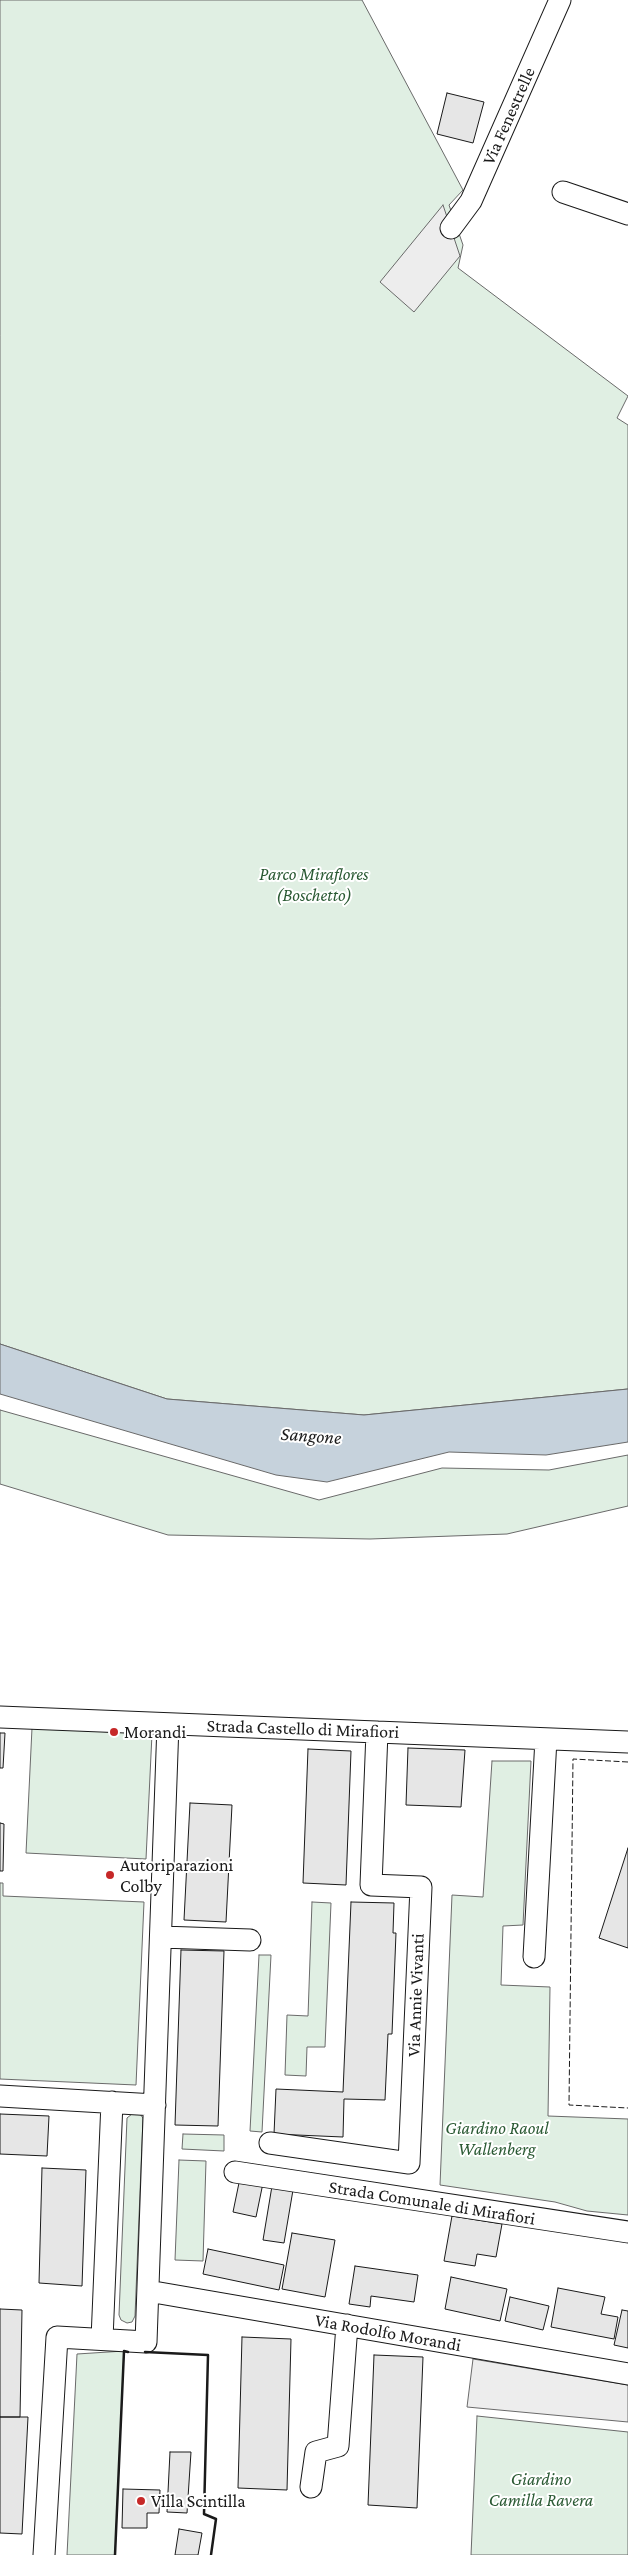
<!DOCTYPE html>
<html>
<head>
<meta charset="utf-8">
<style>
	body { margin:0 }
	canvas { display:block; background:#fff }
</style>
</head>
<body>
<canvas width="628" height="2555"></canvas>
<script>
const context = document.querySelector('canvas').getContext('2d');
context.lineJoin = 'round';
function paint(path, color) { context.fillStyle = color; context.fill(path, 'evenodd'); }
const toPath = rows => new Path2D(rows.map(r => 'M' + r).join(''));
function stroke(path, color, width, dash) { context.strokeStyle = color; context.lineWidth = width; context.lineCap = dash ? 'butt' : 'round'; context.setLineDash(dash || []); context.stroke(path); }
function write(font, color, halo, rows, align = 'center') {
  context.font = font + ' "Crimson Pro",serif'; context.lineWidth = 4; context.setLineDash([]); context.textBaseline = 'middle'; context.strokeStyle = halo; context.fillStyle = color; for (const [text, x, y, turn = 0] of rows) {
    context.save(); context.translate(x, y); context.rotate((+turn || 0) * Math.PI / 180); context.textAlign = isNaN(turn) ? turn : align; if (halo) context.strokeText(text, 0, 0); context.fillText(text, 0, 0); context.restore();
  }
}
const green = toPath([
	[0,0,362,0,463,190,449,205,463,245,458,268,628,396,617,418,628,425,628,1389,364,1415,167,1399,0,1344,0,0],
	[0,1410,319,1500,442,1468,549,1470,628,1455,628,1506,507,1534,370,1539,168,1535,0,1484,0,1410],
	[32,1728,152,1734,146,1859,26,1853,32,1728],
	[492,1761,531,1761,523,1925,503,1926,501,1985,550,1987,548,2116,628,2119,628,2215,587,2211,555,2202,440,2185,452,1895,483,1897,492,1761],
	[0,1883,3,1883,3,1896,144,1902,136,2085,0,2079,0,1883],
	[312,1902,331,1903,325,2047,307,2047,306,2076,285,2075,287,2015,308,2016,312,1902],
	[259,1955,271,1955,262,2132,250,2131,259,1955],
	[132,2114,140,2114,143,2118,135,2316,132,2322,127,2323,121,2320,119,2315,127,2118,132,2114],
	[183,2134,224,2135,224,2151,182,2149,183,2134],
	[179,2160,206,2161,203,2261,175,2260,179,2160],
	[124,2351,115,2555,67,2555,77,2354,124,2351],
	[477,2416,628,2432,628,2555,471,2555,477,2416]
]);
const parking = toPath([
	[443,205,460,256,414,312,380,282,443,205],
	[473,2359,628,2385,628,2422,467,2407,473,2359]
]);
const water = toPath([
	[0,1344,167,1399,364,1415,628,1389,628,1442,546,1455,449,1452,327,1482,276,1475,0,1394,0,1344]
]);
const building = toPath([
	[447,93,484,102,473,143,437,134,447,93],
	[0,1733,5,1733,3,1768,0,1768,0,1733],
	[408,1748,465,1750,461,1807,406,1805,408,1748],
	[308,1749,351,1751,346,1885,303,1883,308,1749],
	[190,1803,232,1805,226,1922,184,1920,190,1803],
	[0,1823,4,1824,3,1871,0,1871,0,1823],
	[628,1848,628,1948,599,1938,628,1848],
	[351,1902,394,1903,393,1933,396,1933,392,2034,388,2034,385,2100,344,2099,343,2137,274,2134,276,2089,343,2092,351,1902],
	[181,1950,224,1951,218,2126,175,2125,181,1950],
	[0,2114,49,2116,47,2156,0,2154,0,2114],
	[42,2168,86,2170,82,2286,39,2283,42,2168],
	[240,2178,263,2183,256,2217,233,2212,240,2178],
	[272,2186,293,2190,284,2243,263,2240,272,2186],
	[452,2216,502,2224,496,2257,477,2254,475,2266,444,2261,452,2216],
	[292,2233,335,2240,325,2297,282,2289,292,2233],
	[208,2249,284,2265,279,2290,203,2274,208,2249],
	[355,2266,418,2275,414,2302,371,2296,370,2307,349,2304,355,2266],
	[451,2277,507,2289,500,2321,445,2309,451,2277],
	[558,2288,605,2297,601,2314,618,2317,614,2339,551,2327,558,2288],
	[510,2297,549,2306,543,2330,505,2321,510,2297],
	[0,2309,22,2310,20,2417,0,2417,0,2309],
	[622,2310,628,2311,628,2348,614,2345,622,2310],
	[242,2337,291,2339,287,2490,238,2488,242,2337],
	[374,2355,423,2357,417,2508,368,2505,374,2355],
	[0,2417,28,2417,22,2534,0,2533,0,2417],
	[170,2452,191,2452,187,2513,167,2512,170,2452],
	[123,2489,160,2490,159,2513,147,2513,147,2528,122,2528,123,2489],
	[179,2529,202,2533,198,2555,175,2555,179,2529]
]);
const minor = toPath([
	[563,192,628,214],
	[451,228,471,201,560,0],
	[0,1717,628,1742],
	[161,1937,250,1940],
	[534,1957,546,1739],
	[0,2096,155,2105],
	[270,2143,409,2163,421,1887,371,1885,377,1732],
	[235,2172,628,2232],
	[148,2291,628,2374],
	[102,2339,112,2102],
	[311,2487,316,2452,338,2446,347,2325],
	[44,2555,57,2337,146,2342,168,1724]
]);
const fence = toPath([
	[628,1762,573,1759,569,2105,628,2108]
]);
const wall = toPath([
	[145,2352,208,2355,204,2514,216,2519,211,2555],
	[115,2555,124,2351,128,2352]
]);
const markers = [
	[114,1732,5,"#c62828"],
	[110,1875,5,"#c62828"],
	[141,2501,5,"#c62828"]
];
const streetNames = [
	["Via Fenestrelle",509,116,-66],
	["Strada Castello di Mirafiori",303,1729,2],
	["Via Annie Vivanti",416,1995,-88],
	["Strada Comunale di Mirafiori",432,2203,9],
	["Via Rodolfo Morandi",388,2333,10]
];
const parkNames = [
	["Parco Miraflores",314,874],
	["(Boschetto)",314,895],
	["Giardino Raoul",497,2128],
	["Wallenberg",497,2149],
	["Giardino",541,2479],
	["Camilla Ravera",541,2500]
];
const poiNames = [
	["Morandi",124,1732],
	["Autoriparazioni",120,1865],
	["Colby",120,1886],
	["Villa Scintilla",151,2501]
];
const waterNames = [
	["Sangone",311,1436,4]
];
paint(green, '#e0efe3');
stroke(green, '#6a6a6a', 1);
paint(parking, '#ededed');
stroke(parking, '#6a6a6a', 1);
paint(water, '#c6d2dc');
stroke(water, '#6a6a6a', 1);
paint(building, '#e6e6e6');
stroke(building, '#1a1a1a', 1);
stroke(minor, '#1a1a1a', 23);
stroke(minor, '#fff', 21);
stroke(fence, '#1a1a1a', 1, [6, 2.5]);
stroke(wall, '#1a1a1a', 2.5);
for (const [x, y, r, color] of markers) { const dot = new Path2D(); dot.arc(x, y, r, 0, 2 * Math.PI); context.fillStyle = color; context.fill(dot); stroke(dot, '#fff', 2); }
write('18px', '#1a1a1a', '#fff', streetNames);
write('italic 18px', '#2b5a34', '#fff', parkNames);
write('18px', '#1a1a1a', '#fff', poiNames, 'left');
write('italic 19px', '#1a1a1a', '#fff', waterNames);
</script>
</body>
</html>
